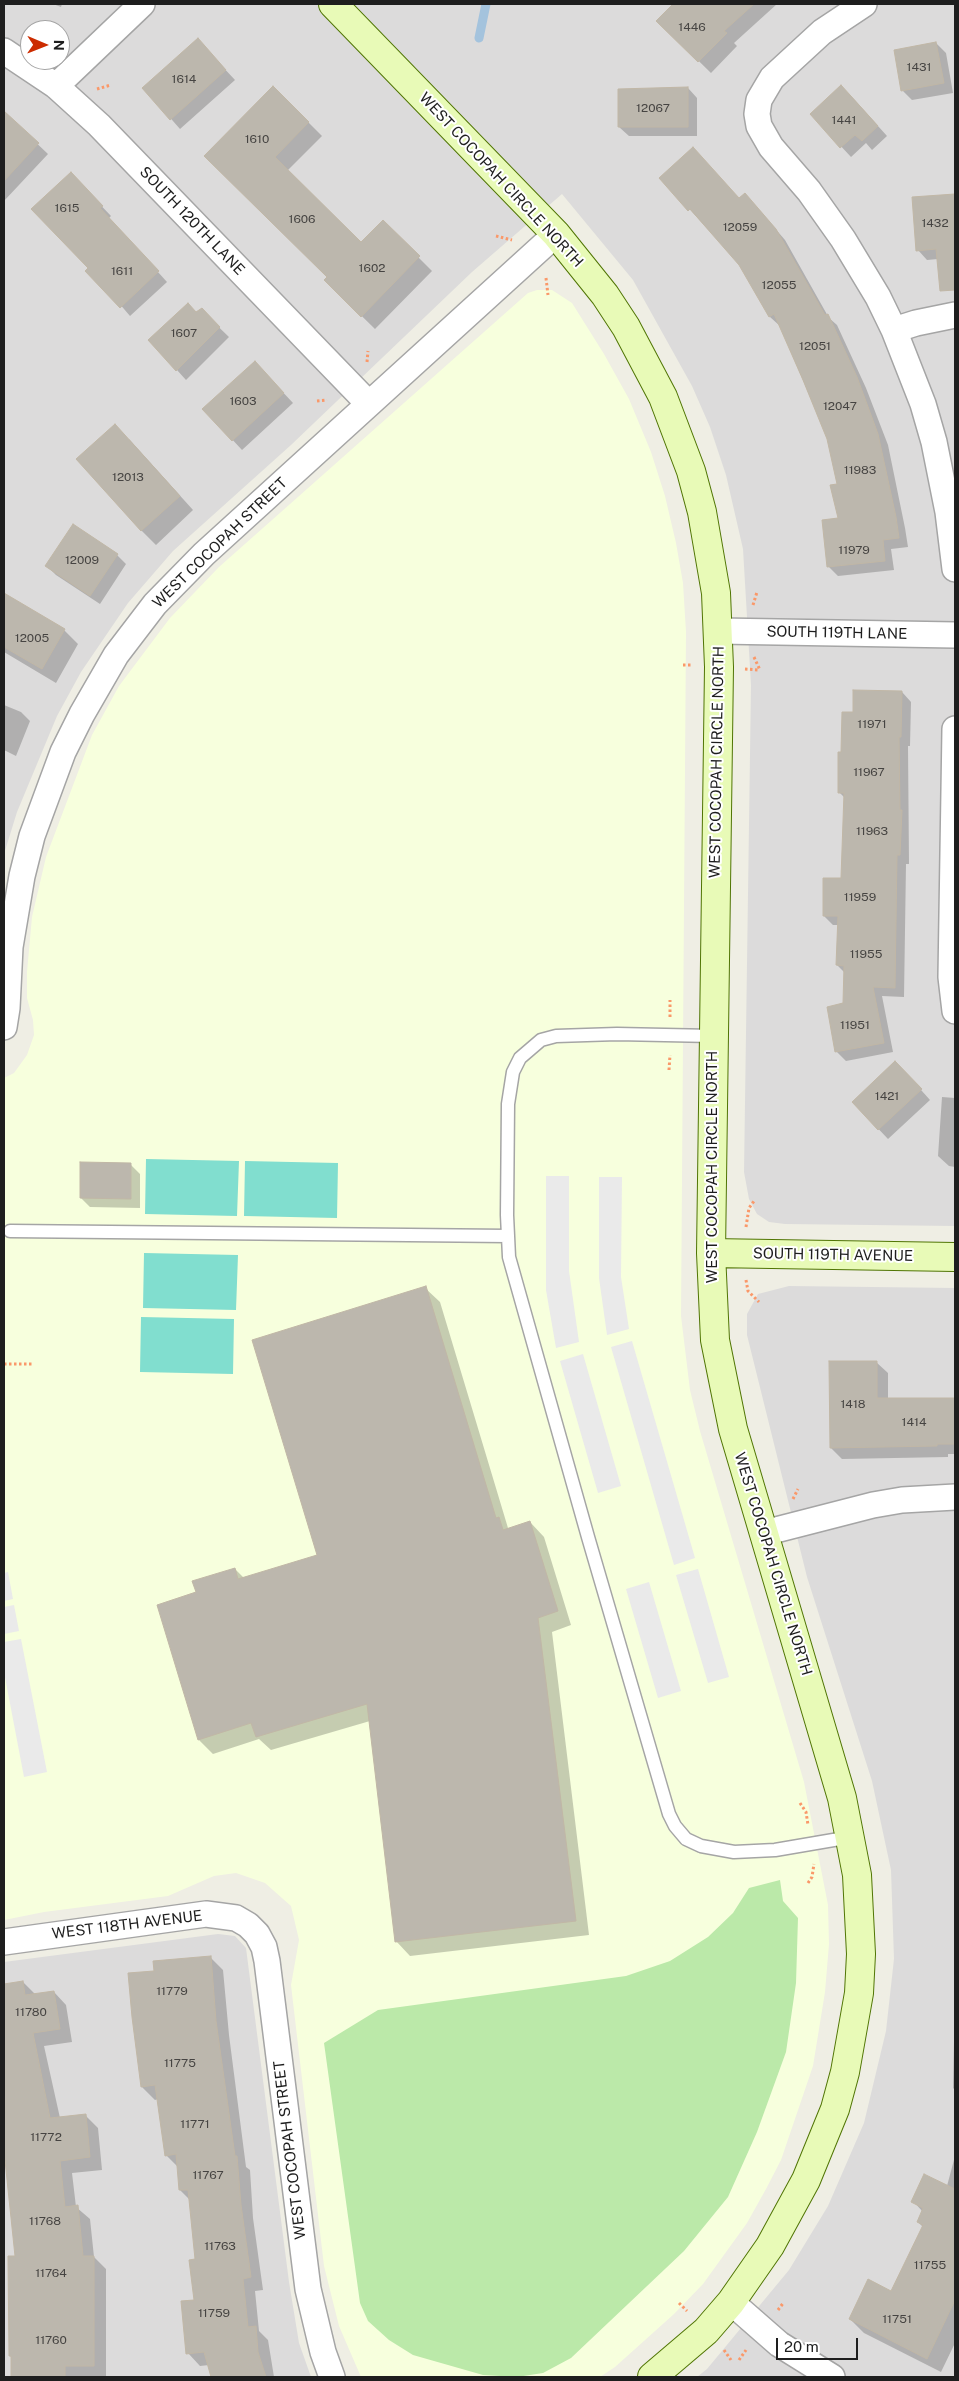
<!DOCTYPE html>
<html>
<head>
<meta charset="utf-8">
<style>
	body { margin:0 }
	#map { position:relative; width:959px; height:2381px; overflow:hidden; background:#efeee4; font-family:"Public Sans",sans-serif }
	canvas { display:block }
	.frame { position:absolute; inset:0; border:5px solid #1e1e1e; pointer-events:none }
	.north { position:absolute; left:20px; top:20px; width:50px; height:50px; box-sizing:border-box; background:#fff; border:1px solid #a5a5a5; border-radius:50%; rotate:91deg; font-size:14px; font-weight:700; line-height:20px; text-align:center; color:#1e1e1e }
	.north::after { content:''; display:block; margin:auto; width:18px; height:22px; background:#cc2c00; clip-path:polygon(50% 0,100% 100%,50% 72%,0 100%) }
	.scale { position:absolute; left:776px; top:2338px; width:82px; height:22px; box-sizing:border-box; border:2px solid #1e1e1e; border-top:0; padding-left:6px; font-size:15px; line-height:18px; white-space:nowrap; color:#1e1e1e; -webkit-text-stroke:4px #fff; paint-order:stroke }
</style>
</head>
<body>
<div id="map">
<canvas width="959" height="2381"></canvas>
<div class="frame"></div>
<div class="north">N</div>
<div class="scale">20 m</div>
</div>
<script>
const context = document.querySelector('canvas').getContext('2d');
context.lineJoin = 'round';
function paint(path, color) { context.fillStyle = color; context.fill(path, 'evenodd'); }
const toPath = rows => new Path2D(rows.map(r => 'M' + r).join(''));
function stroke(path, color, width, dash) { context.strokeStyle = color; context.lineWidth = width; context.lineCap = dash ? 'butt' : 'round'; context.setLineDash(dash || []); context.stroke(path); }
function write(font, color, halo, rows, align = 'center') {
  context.font = font + ' "Public Sans",sans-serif'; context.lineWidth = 4; context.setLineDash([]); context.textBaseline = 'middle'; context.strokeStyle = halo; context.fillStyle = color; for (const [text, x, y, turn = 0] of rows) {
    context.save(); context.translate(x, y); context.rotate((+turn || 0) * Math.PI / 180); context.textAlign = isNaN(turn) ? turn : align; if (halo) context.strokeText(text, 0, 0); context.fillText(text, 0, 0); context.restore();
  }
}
const residential = toPath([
	[4,4,955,4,955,1226,785,1224,769,1222,757,1214,749,1199,744,1172,751,685,743,549,726,475,710,427,692,386,633,280,562,194,472,272,291,445,173,551,128,603,81,672,57,716,17,812,4,854],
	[30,30,60,30,60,60,30,60],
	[789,1286,955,1288,955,2377,697,2377,707,2369,789,2270,828,2206,864,2123,886,2031,894,1959,891,1870,872,1781,807,1577,747,1335,747,1314,758,1294],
	[218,1934,235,1936,246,1948,289,2282,299,2343,311,2377,4,2377,4,1962]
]);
const education = toPath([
	[537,290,552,290,572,303,604,354,629,399,651,452,665,496,676,543,683,583,686,632,681,1316,690,1390,700,1431,804,1782,828,1905,829,1944,825,1992,813,2066,781,2160,766,2189,747,2223,703,2284,674,2314,615,2367,600,2377,361,2377,339,2326,324,2266,291,1985,299,1940,291,1906,265,1883,236,1873,214,1876,168,1896,44,1912,4,1920,4,1078,14,1073,27,1055,34,1035,33,1020,27,998,27,972,32,917,46,857,92,735,119,686,170,618,219,567,528,293]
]);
const grass = toPath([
	[780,1880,783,1901,798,1918,796,1983,786,2052,757,2132,728,2197,684,2251,571,2358,543,2373,517,2377,483,2375,413,2355,389,2340,368,2321,360,2303,324,2043,378,2010,626,1976,670,1961,708,1937,733,1913,749,1888]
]);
const pitch = toPath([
	[146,1159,239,1161,237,1216,145,1214],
	[245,1161,338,1163,337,1218,244,1216],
	[144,1253,238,1255,236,1310,143,1308],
	[141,1317,234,1319,233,1374,140,1372]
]);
const parking = toPath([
	[546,1176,569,1176,569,1271,579,1342,556,1348,546,1290],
	[599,1177,622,1177,621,1277,629,1329,607,1335,599,1278],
	[632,1341,695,1558,674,1565,611,1347],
	[583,1354,621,1486,598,1493,560,1361],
	[698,1569,729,1677,708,1683,676,1575],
	[8,1572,13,1599,4,1601,4,1573],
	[649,1582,681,1691,658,1698,626,1589],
	[14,1605,19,1631,4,1634,4,1607],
	[21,1639,47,1772,24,1777,4,1672,4,1642]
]);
const shadow = toPath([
	[53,4,62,4,61,7],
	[675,4,777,4,734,43,737,46,711,73,658,21],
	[936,43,946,53,953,93,912,100,903,91],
	[207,50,235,80,180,129,144,88],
	[273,87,322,136,287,171,361,243,383,222,432,271,375,329,325,280,328,277,206,156],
	[688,88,697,98,697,136,629,136,619,127],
	[851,96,887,136,872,150,866,143,851,157,811,114],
	[10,118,48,154,4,201,4,125],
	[71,174,111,216,109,218,167,282,130,316,89,268],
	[661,178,754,204,785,240,829,318,837,325,866,388,888,445,905,528,908,547,891,549,894,570,838,576,828,566,840,519,838,485,828,439,780,326,770,317,740,264],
	[955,195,955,269,948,270,938,259,927,260,918,250,914,198],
	[201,310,229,337,186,380,177,370,197,313],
	[264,372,293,403,242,450,204,409],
	[129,439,193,510,156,545,141,530],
	[117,555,126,564,100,604,56,575,47,566],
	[4,594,64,630,78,644,56,683,4,652],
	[902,692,911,702,910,746,908,746,909,864,906,864,904,997,882,996,893,1052,846,1061,836,1051,845,1004,845,973,837,965,838,925,833,925,824,916,842,880,845,798,839,792,843,753,854,714],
	[4,705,21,712,30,721,16,756,4,750],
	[905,1072,930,1100,888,1139,853,1102],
	[942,1097,955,1098,955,1167,949,1166,938,1156],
	[131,1165,140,1174,140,1208,90,1207,81,1198],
	[425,1288,440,1302,508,1528,509,1529,530,1522,544,1537,571,1625,552,1632,589,1935,410,1956,396,1941,370,1721,271,1750,259,1739,213,1754,199,1740,159,1606,197,1593,235,1569,244,1578,319,1556],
	[876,1362,888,1373,888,1399,955,1399,955,1454,948,1454,948,1457,842,1459,831,1448],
	[210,1957,223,1970,229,2035,246,2167,250,2170,253,2218,263,2290,255,2291,259,2331,268,2340,274,2377,213,2377,209,2365,200,2366,188,2353,195,2301,197,2260,190,2200,180,2190,178,2167,166,2155,158,2099,155,2100,142,2087,155,1972],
	[23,1982,36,1995,54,1992,66,2005,72,2042,44,2046,60,2118,85,2115,98,2128,102,2170,72,2173,76,2207,90,2219,94,2257,106,2269,106,2377,12,2377,12,2358,10,2356,17,2258,4,2140,4,1985],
	[955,1995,955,2090,953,2088],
	[955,2156,955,2343,941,2372,864,2333,850,2319,892,2293,923,2227,918,2222,923,2212,913,2201,947,2186]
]);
const stream = toPath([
	[479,38,486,4]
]);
const building = toPath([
	[673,4,754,4,724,31,727,33,698,62,656,21,673,4],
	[198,38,226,70,170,120,142,88,198,38],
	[936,42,944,83,901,91,894,50,936,42],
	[841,85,878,126,862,141,855,135,840,148,810,114,841,85],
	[273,86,309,122,275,157,361,242,383,220,420,256,361,317,324,280,327,277,204,156,273,86],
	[688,87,688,127,618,127,618,89,688,87],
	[4,111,39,143,4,181,4,111],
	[693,147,739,198,745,193,776,229,825,315,828,314,857,377,878,434,896,517,899,538,883,540,885,561,827,567,822,520,838,518,830,485,837,484,827,439,803,380,774,314,769,317,739,265,690,209,688,211,659,178,693,147],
	[71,172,103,206,100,208,159,271,120,308,85,271,88,268,31,209,71,172],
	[955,194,955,290,940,291,936,249,916,251,912,197,955,194],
	[188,303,196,312,202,308,220,327,176,371,148,340,188,303],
	[255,361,284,393,232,441,202,409,255,361],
	[115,424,180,496,141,531,76,459,115,424],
	[73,524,118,554,90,596,45,566,73,524],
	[4,593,65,629,42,669,4,647,4,593],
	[853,690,902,691,901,737,899,737,900,810,902,810,900,855,897,855,895,988,873,987,884,1043,835,1052,827,1007,843,1003,844,966,836,965,838,916,823,916,823,878,841,878,844,793,838,793,838,752,841,752,842,712,853,712,853,690],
	[895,1061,922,1089,878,1130,852,1102,895,1061],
	[80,1162,131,1163,131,1199,80,1198,80,1162],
	[426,1286,496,1518,499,1517,503,1530,530,1521,558,1611,538,1618,576,1921,395,1942,367,1704,256,1737,251,1723,198,1740,157,1605,196,1592,192,1581,235,1568,238,1579,317,1555,252,1340,426,1286],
	[829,1361,877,1361,877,1398,955,1398,955,1444,937,1444,937,1446,830,1448,829,1361],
	[211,1956,216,2021,235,2156,237,2156,241,2205,251,2277,243,2279,248,2327,256,2326,258,2352,266,2377,211,2377,204,2352,186,2354,181,2301,194,2300,189,2260,195,2259,188,2190,179,2190,176,2154,165,2156,155,2085,141,2087,132,2017,128,1973,154,1971,153,1961,211,1956],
	[23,1981,25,1995,54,1991,60,2029,33,2033,50,2118,86,2114,90,2157,60,2161,65,2207,78,2205,83,2256,94,2256,94,2366,65,2366,65,2377,11,2377,11,2356,9,2356,8,2256,15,2256,4,2151,4,1984,23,1981],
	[924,2174,955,2189,955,2300,927,2359,849,2319,868,2279,891,2291,923,2225,917,2222,923,2208,911,2202,924,2174]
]);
const path = toPath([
	[97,89,111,85],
	[496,236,512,240],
	[546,278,548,295],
	[367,362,368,351],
	[317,401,327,400],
	[753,605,757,592],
	[754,657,760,670],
	[683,665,692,665],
	[745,669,759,670],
	[670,1017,670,1000],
	[669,1070,670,1055],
	[746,1227,749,1208,754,1201],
	[746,1280,748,1291,759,1302],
	[4,1364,32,1364],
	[793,1499,798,1489],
	[800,1803,806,1812,808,1825],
	[808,1883,812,1877,814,1864],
	[679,2303,687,2311],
	[778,2310,784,2302],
	[724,2350,731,2360],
	[739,2360,746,2350]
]);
const lane = toPath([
	[713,1036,617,1034,556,1036,541,1040,520,1058,513,1072,508,1104,507,1215,509,1257,588,1537,669,1814,675,1826,686,1839,701,1846,734,1852,775,1850,851,1837],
	[10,1231,508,1236]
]);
const street = toPath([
	[864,4,822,32,772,78,759,100,757,114,759,126,771,147,809,191,843,239,878,297,894,330,923,404,934,442,948,512,955,569],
	[4,51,56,86,99,125,368,403],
	[56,86,142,4],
	[894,330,916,323,955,315],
	[719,631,955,635],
	[955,729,951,977,955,1011],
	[4,1027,7,1008,10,947,22,876,32,836,63,752,82,714,116,655,155,604,204,554,556,234],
	[764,1533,873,1505,902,1500,955,1497],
	[4,1942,206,1914,236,1918,248,1925,257,1934,264,1947,267,1961,308,2289,323,2352,332,2377],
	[731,2302,779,2344,832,2377]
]);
const secondary = toPath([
	[333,4,556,234,605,295,626,327,663,397,691,471,702,512,716,593,719,667,711,1253,715,1340,733,1429,842,1798,857,1875,861,1954,859,1993,845,2072,835,2109,806,2180,770,2246,731,2302,706,2331,652,2377],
	[711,1253,955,1257]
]);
const numberNames = [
	["1446",692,27],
	["1431",919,67],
	["1614",184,79],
	["12067",653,108],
	["1441",844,120],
	["1610",257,139],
	["1615",67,208],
	["1606",302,219],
	["1432",935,223],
	["12059",740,227],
	["1602",372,268],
	["1611",122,271],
	["12055",779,285],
	["1607",184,333],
	["12051",815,346],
	["1603",243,401],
	["12047",840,406],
	["11983",860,470],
	["12013",128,477],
	["11979",854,550],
	["12009",82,560],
	["12005",32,638],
	["11971",872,724],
	["11967",869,772],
	["11963",872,831],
	["11959",860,897],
	["11955",866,954],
	["11951",855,1025],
	["1421",887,1096],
	["1418",853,1404],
	["1414",914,1422],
	["11779",172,1991],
	["11780",31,2012],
	["11775",180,2063],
	["11771",195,2124],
	["11772",46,2137],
	["11767",208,2175],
	["11768",45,2221],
	["11763",220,2246],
	["11755",930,2265],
	["11764",51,2273],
	["11759",214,2313],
	["11751",897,2319],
	["11760",51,2340]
];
const streetNames = [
	["WEST COCOPAH CIRCLE NORTH",501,180,47],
	["SOUTH 120TH LANE",192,221,46],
	["WEST COCOPAH STREET",220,543,-44],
	["SOUTH 119TH LANE",837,633,1],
	["WEST COCOPAH CIRCLE NORTH",717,762,-89],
	["WEST COCOPAH CIRCLE NORTH",712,1167,-90],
	["SOUTH 119TH AVENUE",833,1255,1],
	["WEST COCOPAH CIRCLE NORTH",773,1564,73],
	["WEST 118TH AVENUE",127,1925,-7],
	["WEST COCOPAH STREET",290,2150,-97]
];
paint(residential, '#dcdbdb');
paint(education, '#f7ffdd');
paint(grass, '#bbe9a9');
paint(pitch, '#81decf');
paint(parking, '#eaeaea');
paint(shadow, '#0003');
stroke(stream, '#a4c3dd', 9);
paint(building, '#bcb7ad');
stroke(building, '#c1b7a6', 1);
stroke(lane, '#a5a5a5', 15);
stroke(street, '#a5a5a5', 28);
stroke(secondary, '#507504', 30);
stroke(path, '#fa9869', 3, [2.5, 2.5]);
stroke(lane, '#fff', 12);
stroke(street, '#fff', 25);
stroke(secondary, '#e8fab7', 28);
write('12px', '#464442', null, numberNames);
write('15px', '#1e1e1e', '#fff', streetNames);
</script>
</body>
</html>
